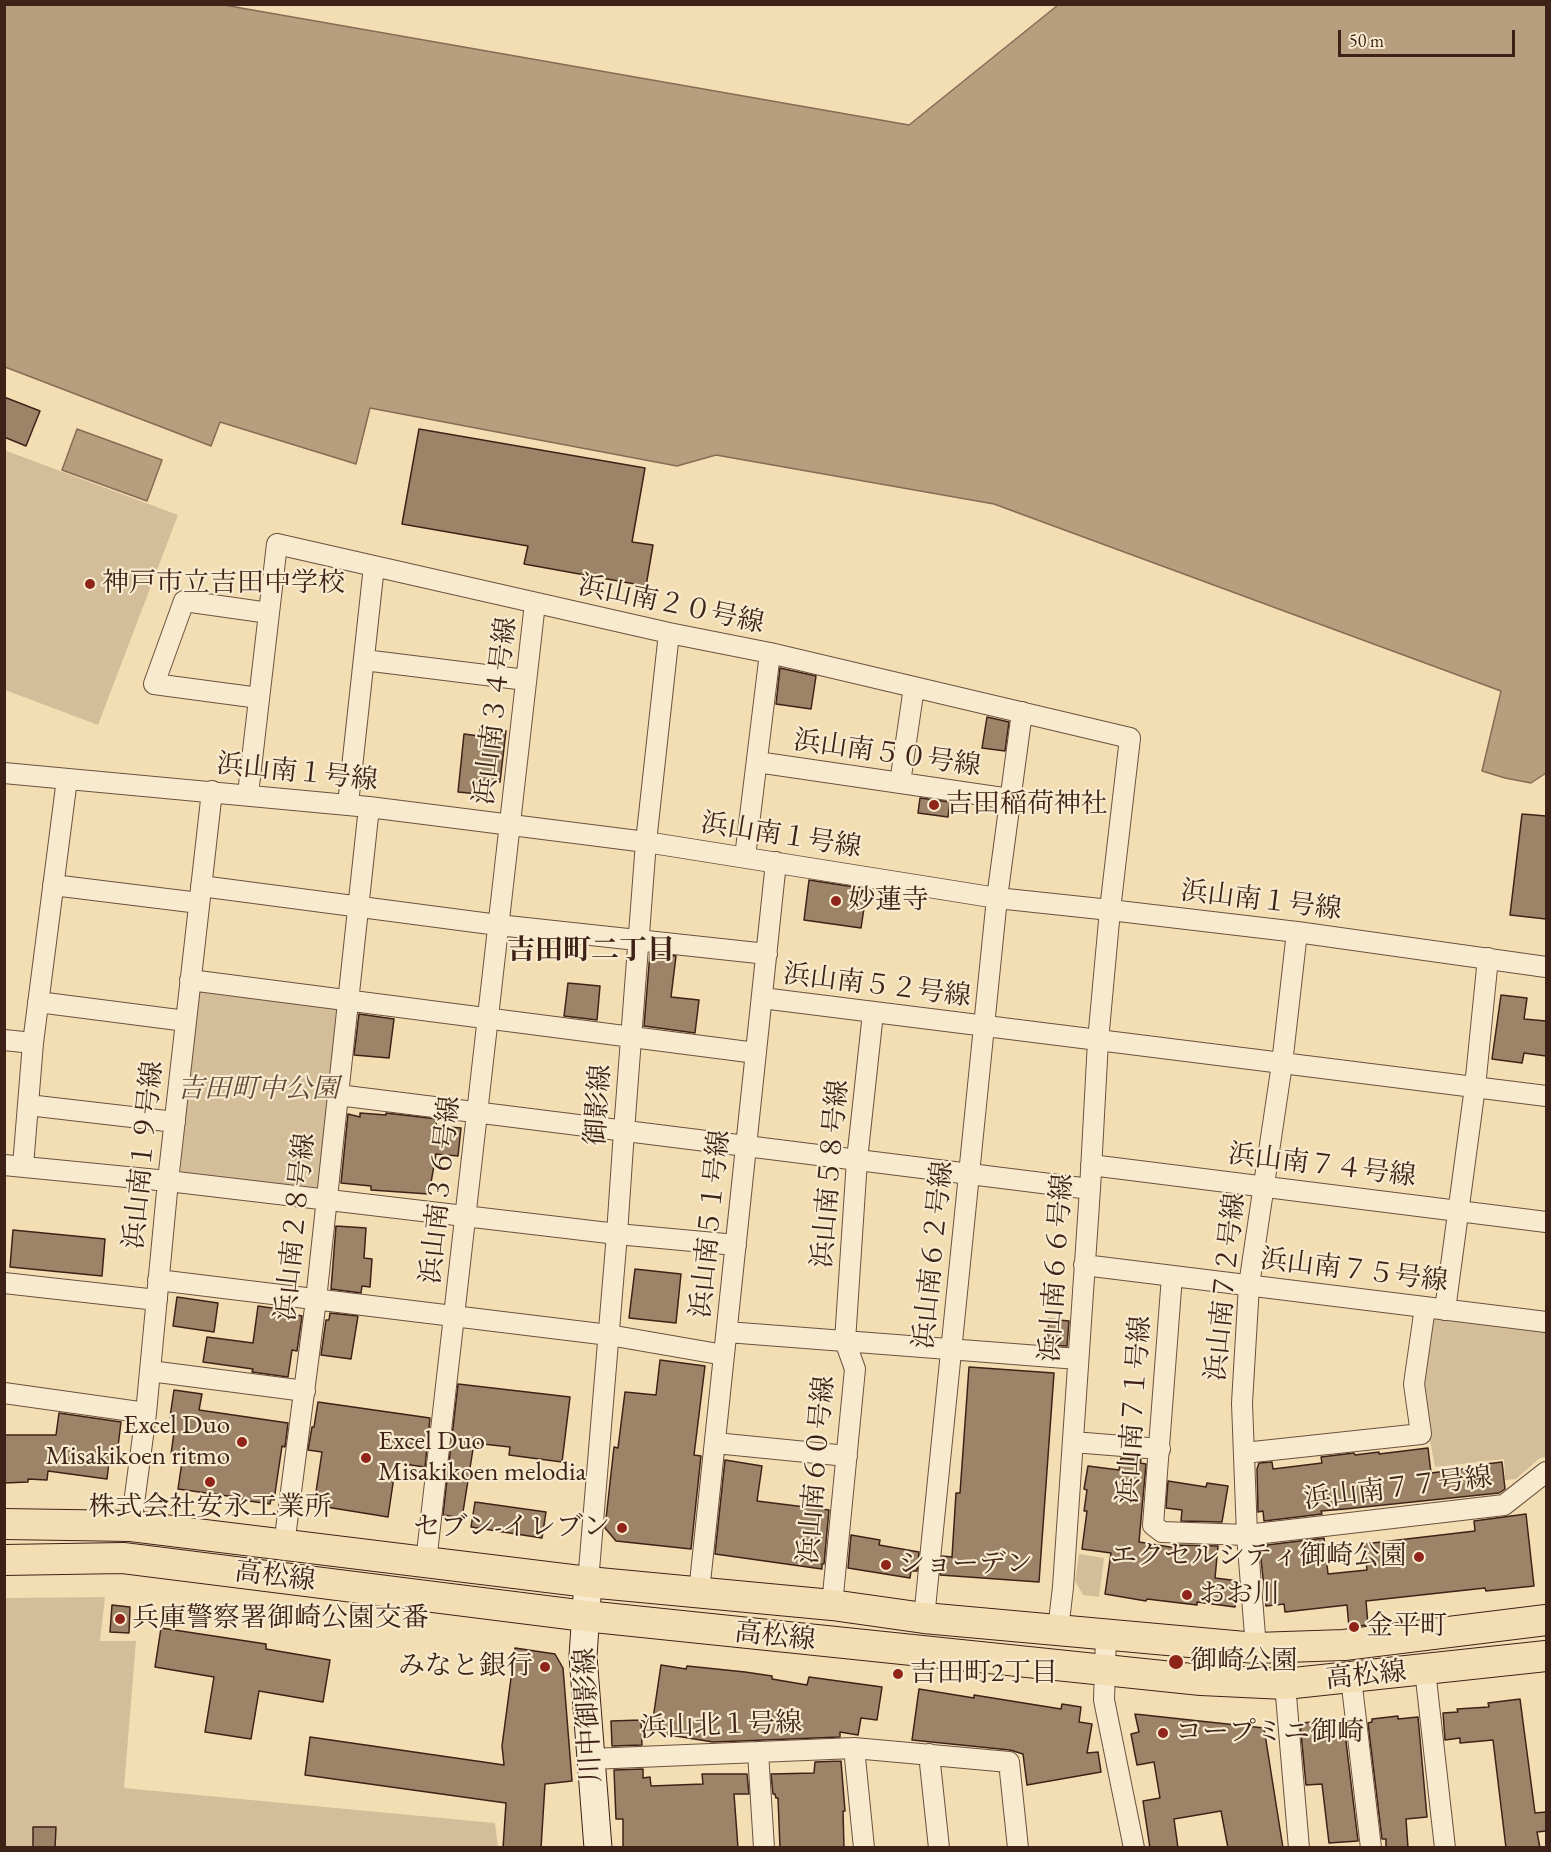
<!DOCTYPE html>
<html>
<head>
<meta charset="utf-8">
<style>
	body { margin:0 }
	#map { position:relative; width:1551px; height:1852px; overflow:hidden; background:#f3deb4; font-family:"EB Garamond",serif }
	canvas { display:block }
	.frame { position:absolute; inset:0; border:6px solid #3f2217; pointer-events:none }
	.scale { position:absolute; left:1338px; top:30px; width:177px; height:27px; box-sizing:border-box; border:3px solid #3f2217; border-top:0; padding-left:8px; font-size:18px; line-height:21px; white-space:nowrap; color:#3f2217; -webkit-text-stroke:4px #f7eace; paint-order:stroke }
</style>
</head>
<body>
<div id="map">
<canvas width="1551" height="1852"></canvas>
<div class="frame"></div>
<div class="scale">50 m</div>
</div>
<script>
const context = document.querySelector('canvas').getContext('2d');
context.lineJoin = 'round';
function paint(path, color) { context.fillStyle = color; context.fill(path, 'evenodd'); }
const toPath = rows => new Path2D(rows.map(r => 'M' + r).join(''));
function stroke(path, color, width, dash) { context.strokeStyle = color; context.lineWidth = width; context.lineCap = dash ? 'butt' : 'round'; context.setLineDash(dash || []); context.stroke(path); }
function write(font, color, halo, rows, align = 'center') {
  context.font = font + ' "EB Garamond","Noto Serif JP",serif'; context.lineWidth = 4.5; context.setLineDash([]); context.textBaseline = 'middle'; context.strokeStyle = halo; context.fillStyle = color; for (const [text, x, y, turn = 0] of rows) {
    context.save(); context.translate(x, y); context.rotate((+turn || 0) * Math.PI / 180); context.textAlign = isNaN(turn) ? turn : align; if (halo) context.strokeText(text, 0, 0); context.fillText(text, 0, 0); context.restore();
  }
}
const green = toPath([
	[4,450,178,515,98,725,5,690],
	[198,981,337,1005,319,1189,252,1181,180,1175],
	[1438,1317,1546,1332,1546,1457,1540,1458,1516,1479,1505,1480,1504,1459,1435,1467,1420,1385,1428,1325],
	[1079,1554,1104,1558,1099,1597,1083,1595,1075,1581],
	[105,1597,100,1641,136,1641,124,1788,495,1823,498,1847,5,1847,4,1598]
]);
const water = toPath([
	[4,5,224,5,909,125,1058,5,1546,5,1546,773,1531,783,1505,778,1482,771,1501,691,994,504,716,455,677,466,370,408,356,464,220,422,211,446,5,367,4,5],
	[77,429,162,460,147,501,62,470,77,429]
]);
const building = toPath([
	[4,397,40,411,26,446,4,437,4,397],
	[419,429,645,468,632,542,653,545,646,586,524,564,528,546,402,524,419,429],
	[780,668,816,676,811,709,776,704,780,668],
	[987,717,1009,722,1005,751,982,748,987,717],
	[480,728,506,731,500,782,481,780,479,794,458,792,464,734,479,736,480,728],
	[920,798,950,802,948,817,918,813,920,798],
	[1522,814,1546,816,1546,919,1510,915,1522,814],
	[809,880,867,889,861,928,804,920,809,880],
	[650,953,676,956,671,997,699,1000,695,1033,644,1026,650,953],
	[568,983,600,986,597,1020,564,1016,568,983],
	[1501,995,1527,998,1524,1019,1546,1021,1546,1056,1524,1053,1522,1063,1492,1059,1501,995],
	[359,1014,394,1019,389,1058,354,1055,359,1014],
	[360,1113,386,1115,386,1113,437,1119,436,1126,461,1128,458,1156,436,1154,429,1194,371,1190,371,1186,341,1183,348,1114,360,1117,360,1113],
	[336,1226,366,1228,364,1258,372,1259,370,1287,362,1286,361,1293,331,1289,336,1226],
	[13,1230,105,1239,102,1276,10,1267,13,1230],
	[635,1269,681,1274,676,1323,629,1318,635,1269],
	[177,1297,218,1303,214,1332,173,1326,177,1297],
	[258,1306,292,1311,291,1314,302,1316,297,1351,292,1350,288,1377,252,1372,253,1369,203,1362,207,1337,253,1343,258,1306],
	[330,1313,358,1316,351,1359,321,1355,326,1320,329,1320,330,1313],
	[1049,1319,1069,1321,1067,1346,1047,1345,1049,1319],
	[660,1360,705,1366,694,1455,701,1456,691,1549,616,1541,605,1528,614,1447,618,1448,625,1392,656,1395,660,1360],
	[969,1367,1054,1373,1039,1582,940,1575,942,1556,952,1557,956,1493,960,1493,969,1367],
	[458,1384,570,1397,562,1462,509,1455,510,1447,474,1443,462,1518,443,1515,458,1384],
	[174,1390,202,1394,199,1410,288,1423,285,1447,282,1446,274,1500,271,1499,270,1504,242,1500,242,1498,178,1489,183,1455,171,1454,176,1418,170,1417,174,1390],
	[318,1402,430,1418,425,1467,396,1463,388,1517,314,1505,322,1452,308,1450,312,1427,314,1427,318,1402],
	[59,1413,121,1422,116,1463,109,1462,107,1479,48,1471,47,1480,28,1479,28,1482,4,1483,4,1435,56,1435,59,1413],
	[1428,1448,1431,1473,1478,1467,1478,1465,1502,1462,1505,1489,1499,1493,1345,1509,1321,1511,1322,1514,1264,1521,1263,1511,1258,1512,1257,1469,1259,1463,1272,1462,1273,1469,1322,1463,1321,1457,1354,1453,1355,1455,1379,1452,1379,1454,1428,1448],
	[1121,1458,1141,1460,1140,1463,1146,1464,1139,1542,1176,1548,1177,1545,1218,1546,1215,1578,1239,1581,1235,1607,1197,1602,1197,1605,1147,1599,1146,1601,1105,1594,1111,1553,1082,1549,1087,1511,1084,1511,1087,1490,1084,1489,1088,1466,1119,1470,1121,1458],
	[725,1460,762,1466,757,1501,829,1510,824,1564,822,1564,822,1569,715,1554,725,1460],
	[1168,1481,1206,1487,1207,1483,1228,1486,1222,1522,1181,1521,1182,1510,1166,1508,1168,1481],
	[475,1502,546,1512,542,1538,471,1527,475,1502],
	[1526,1514,1534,1586,1486,1591,1485,1588,1366,1601,1368,1625,1349,1627,1347,1605,1285,1612,1284,1604,1266,1606,1260,1550,1267,1549,1267,1545,1324,1538,1328,1574,1367,1570,1364,1544,1475,1531,1474,1521,1526,1514],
	[851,1535,880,1540,879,1545,919,1552,917,1571,911,1571,910,1578,848,1568,851,1535],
	[112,1605,130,1607,129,1633,110,1632,112,1605],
	[161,1628,266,1644,266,1649,330,1660,323,1702,259,1691,251,1739,205,1732,214,1677,155,1667,161,1628],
	[515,1648,555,1654,563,1668,572,1781,545,1784,541,1848,503,1848,506,1803,305,1775,310,1737,504,1765,502,1746,515,1648],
	[661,1665,686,1669,687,1666,745,1672,772,1676,772,1679,807,1685,809,1677,882,1687,877,1720,861,1718,858,1735,840,1732,840,1737,713,1742,651,1732,661,1665],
	[919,1689,974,1698,974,1695,1061,1709,1062,1704,1081,1707,1079,1722,1092,1724,1087,1753,1098,1752,1101,1772,1027,1785,1023,1754,1010,1750,912,1740,919,1689],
	[1520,1699,1535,1813,1546,1812,1546,1831,1537,1832,1540,1848,1506,1848,1493,1740,1460,1743,1460,1738,1445,1740,1443,1713,1458,1712,1457,1709,1489,1707,1488,1703,1520,1699],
	[1135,1714,1264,1728,1283,1848,1228,1848,1221,1811,1174,1819,1178,1848,1150,1848,1143,1801,1160,1798,1154,1762,1137,1765,1131,1734,1139,1732,1135,1714],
	[1398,1716,1398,1719,1418,1717,1427,1817,1406,1819,1408,1848,1386,1848,1386,1839,1382,1839,1368,1723,1372,1722,1372,1719,1398,1716],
	[641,1720,642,1745,612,1746,611,1721,641,1720],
	[1329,1721,1329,1726,1344,1725,1358,1841,1329,1843,1322,1784,1306,1785,1300,1723,1329,1721],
	[841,1761,845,1811,843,1811,844,1848,780,1848,778,1798,776,1798,775,1794,773,1794,771,1774,814,1773,815,1762,841,1761],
	[643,1769,643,1778,650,1777,651,1786,703,1784,702,1774,747,1774,749,1794,734,1794,738,1848,623,1848,623,1819,616,1819,614,1770,643,1769],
	[33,1827,56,1827,55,1848,33,1848,33,1827]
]);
const street = toPath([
	[364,660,526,680],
	[259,698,154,684,184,601,269,613],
	[757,762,1010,799],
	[4,773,369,807,646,842,997,898,1110,910,1297,932,1546,967],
	[900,783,914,687],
	[248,794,277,544,669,633,770,653,1130,738,1110,910,1098,1041,1090,1189,1063,1587,1058,1630],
	[348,804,374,566],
	[745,857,770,653],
	[53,885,199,903],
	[201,886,498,925,767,954],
	[190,980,756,1053],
	[762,998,1546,1096],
	[38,1002,186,1021],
	[4,1040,33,1043],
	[338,1095,1090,1189],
	[28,1105,175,1122],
	[4,1165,168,1181,617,1234,736,1245],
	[1091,1165,1546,1222],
	[23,1166,33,1043,67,779],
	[1084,1265,1546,1322],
	[1172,1276,1153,1525,1162,1532,1247,1535,1504,1505,1546,1472],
	[158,1280,609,1335,724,1355],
	[4,1283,157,1300],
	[1445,1310,1475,1087,1488,958],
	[727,1332,1078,1359],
	[150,1371,305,1391],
	[4,1393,146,1413],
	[1073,1442,1160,1449],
	[715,1443,847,1456],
	[1244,1453,1421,1434,1414,1384,1425,1307],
	[131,1526,146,1413,168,1181,212,791],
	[284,1545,316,1300,369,807],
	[426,1562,535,603],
	[588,1582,617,1234,624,1131,646,842,669,633],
	[699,1592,776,862],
	[832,1605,855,1369,845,1341,857,1160,873,1013],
	[924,1618,997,898,1022,712],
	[1106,1636,1104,1700,1134,1848],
	[1256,1648,1247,1535,1242,1403,1249,1285,1282,1064,1297,932],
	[1425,1670,1445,1848],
	[1351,1678,1371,1848],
	[1285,1684,1299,1848],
	[854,1748,864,1848],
	[758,1752,764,1848],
	[929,1754,939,1848],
	[591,1759,854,1748,1009,1762,1018,1848]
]);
const secondary = toPath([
	[588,1582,583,1656,598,1848]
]);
const primary = toPath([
	[4,1524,131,1526,588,1582,832,1605,924,1618,1256,1648,1344,1645,1546,1620],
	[4,1560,123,1558,585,1616,1201,1680,1285,1684,1546,1656]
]);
const markers = [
	[90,584,6,"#8f2418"],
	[934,805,6,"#8f2418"],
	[836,901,6,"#8f2418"],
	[242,1442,6,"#8f2418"],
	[366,1458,6,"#8f2418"],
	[210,1482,6,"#8f2418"],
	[622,1528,6,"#8f2418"],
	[1419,1557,6,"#8f2418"],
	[886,1565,6,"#8f2418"],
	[1187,1595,6,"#8f2418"],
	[120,1619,6,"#8f2418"],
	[1354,1627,6,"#8f2418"],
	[1176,1662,8,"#8f2418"],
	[545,1667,6,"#8f2418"],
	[898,1674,6,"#8f2418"],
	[1163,1733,6,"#8f2418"]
];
const poiNames = [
	["神戸市立吉田中学校",102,584],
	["吉田稲荷神社",946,805],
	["妙蓮寺",848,901],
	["Excel Duo",230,1426,"right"],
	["Misakikoen ritmo",230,1457,"right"],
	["Excel Duo",378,1442],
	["Misakikoen melodia",378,1473],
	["株式会社安永工業所",210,1508,"center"],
	["セブン-イレブン",610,1528,"right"],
	["エクセルシティ御崎公園",1407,1557,"right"],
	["ショーデン",898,1565],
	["おお川",1199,1595],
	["兵庫警察署御崎公園交番",132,1619],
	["金平町",1366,1627],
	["御崎公園",1190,1662],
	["みなと銀行",533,1667,"right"],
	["吉田町2丁目",910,1674],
	["コープミニ御崎",1175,1733]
];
const streetNames = [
	["浜山南２０号線",671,605,12],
	["浜山南３４号線",496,711,-83],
	["浜山南５０号線",887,754,8],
	["浜山南１号線",297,773,6],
	["浜山南１号線",781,836,9],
	["浜山南１号線",1261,901,7],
	["浜山南５２号線",877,986,7],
	["御影線",599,1105,-86],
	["浜山南１９号線",144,1155,-84],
	["浜山南７４号線",1322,1166,7],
	["浜山南５８号線",831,1174,-85],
	["浜山南３６号線",441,1190,-84],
	["浜山南５１号線",711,1224,-84],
	["浜山南２８号線",296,1227,-84],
	["浜山南６２号線",934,1255,-84],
	["浜山南６６号線",1057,1268,-86],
	["浜山南７５号線",1354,1271,7],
	["浜山南７２号線",1226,1287,-84],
	["浜山南７１号線",1135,1410,-86],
	["浜山南６０号線",817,1470,-85],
	["浜山南７７号線",1398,1489,-7],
	["高松線",275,1577,7],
	["高松線",775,1637,6],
	["高松線",1366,1676,-6],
	["川中御影線",589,1715,-93],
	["浜山北１号線",721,1726,-2]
];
const parkNames = [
	["吉田町中公園",258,1090]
];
const neighbourhoodNames = [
	["吉田町二丁目",591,951]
];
paint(green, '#d4be99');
paint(water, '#b69e7f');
stroke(water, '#866c55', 1.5);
paint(building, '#9d8469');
stroke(building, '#3f2217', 1.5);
stroke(street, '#6c513e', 22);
stroke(secondary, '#3f2217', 29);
stroke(primary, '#3f2217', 32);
stroke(street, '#f7eace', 20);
stroke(secondary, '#f7eace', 27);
stroke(primary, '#f3deb4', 30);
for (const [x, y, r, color] of markers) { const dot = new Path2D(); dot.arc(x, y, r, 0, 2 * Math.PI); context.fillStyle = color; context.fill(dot); stroke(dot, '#f7eace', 2); }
write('27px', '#3f2217', '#f7eace', poiNames, 'left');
write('27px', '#3f2217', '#f7eace', streetNames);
write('italic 27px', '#644938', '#f7eace', parkNames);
write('bold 28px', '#3f2217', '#f7eace', neighbourhoodNames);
</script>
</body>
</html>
